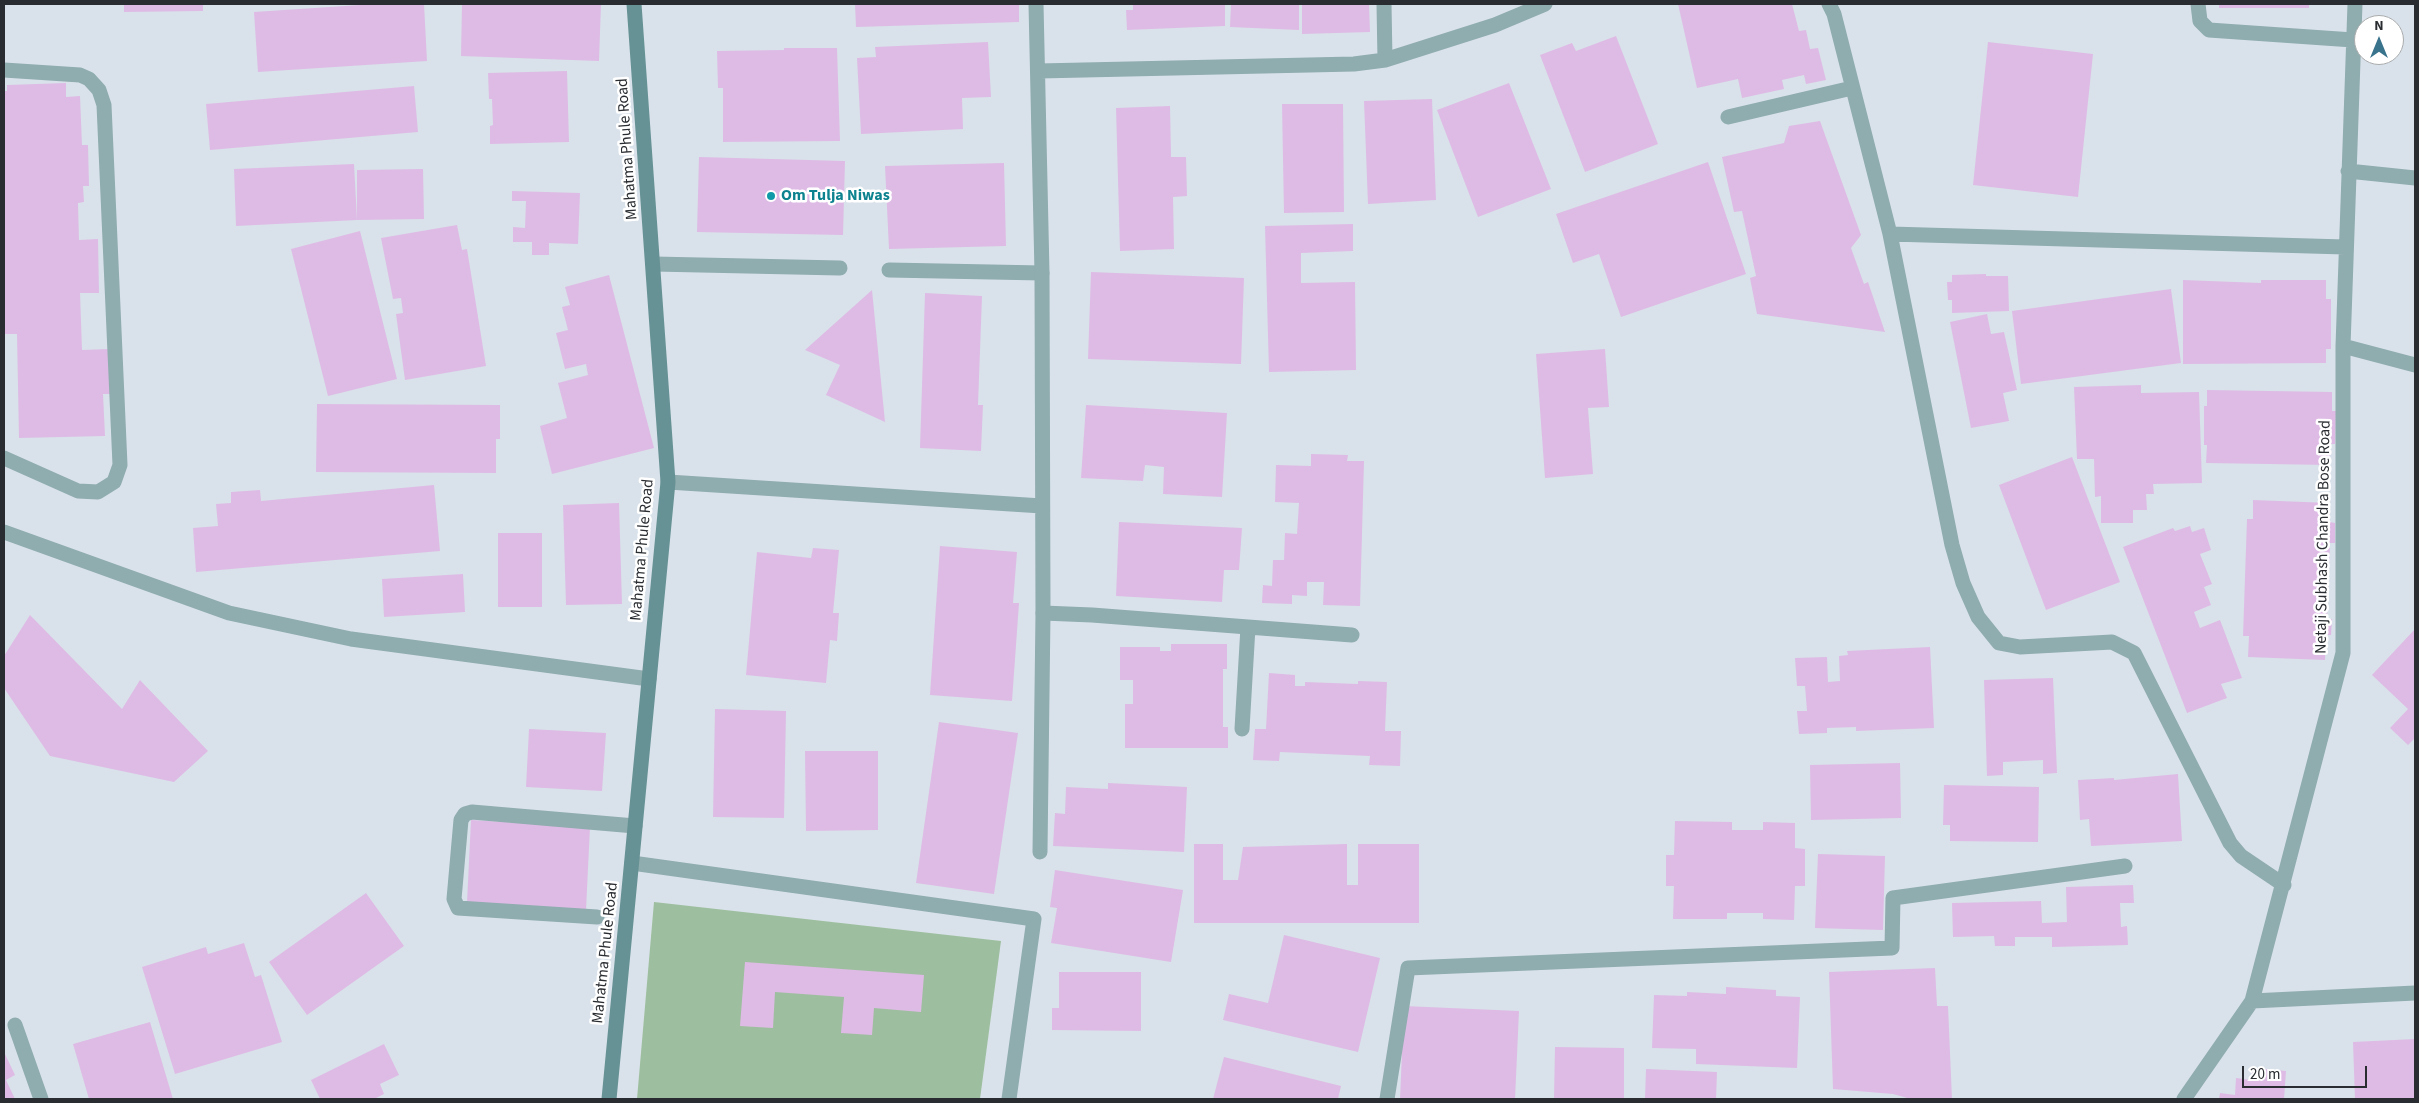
<!DOCTYPE html>
<html>
<head>
<meta charset="utf-8">
<style>
	body { margin:0 }
	#map { position:relative; width:2419px; height:1103px; overflow:hidden; background:#d9e2ea; font-family:"Source Sans 3",sans-serif }
	canvas { display:block }
	.frame { position:absolute; inset:0; border:5px solid #292c30; pointer-events:none }
	.north { position:absolute; left:2354px; top:15px; width:50px; height:50px; box-sizing:border-box; background:#fff; border:1px solid #a9abac; border-radius:50%; rotate:0deg; font-size:14px; font-weight:700; line-height:20px; text-align:center; color:#292c30 }
	.north::after { content:''; display:block; margin:auto; width:18px; height:22px; background:#3a738c; clip-path:polygon(50% 0,100% 100%,50% 72%,0 100%) }
	.scale { position:absolute; left:2242px; top:1066px; width:125px; height:22px; box-sizing:border-box; border:2px solid #292c30; border-top:0; padding-left:6px; font-size:15px; line-height:18px; white-space:nowrap; color:#292c30; -webkit-text-stroke:4px #fff; paint-order:stroke }
</style>
</head>
<body>
<div id="map">
<canvas width="2419" height="1103"></canvas>
<div class="frame"></div>
<div class="north">N</div>
<div class="scale">20 m</div>
</div>
<script>
const context = document.querySelector('canvas').getContext('2d');
context.lineJoin = 'round';
function paint(path, color) { context.fillStyle = color; context.fill(path, 'evenodd'); }
const toPath = rows => new Path2D(rows.map(r => 'M' + r).join(''));
function stroke(path, color, width, dash) { context.strokeStyle = color; context.lineWidth = width; context.lineCap = dash ? 'butt' : 'round'; context.setLineDash(dash || []); context.stroke(path); }
function write(font, color, halo, rows, align = 'center') {
  context.font = font + ' "Source Sans 3",sans-serif'; context.lineWidth = 5; context.setLineDash([]); context.textBaseline = 'middle'; context.strokeStyle = halo; context.fillStyle = color; for (const [text, x, y, turn = 0] of rows) {
    context.save(); context.translate(x, y); context.rotate((+turn || 0) * Math.PI / 180); context.textAlign = isNaN(turn) ? turn : align; if (halo) context.strokeText(text, 0, 0); context.fillText(text, 0, 0); context.restore();
  }
}
const green = toPath([
	[654,902,1001,941,980,1099,637,1099]
]);
const building = toPath([
	[124,4,203,4,203,11,124,12],
	[375,4,424,4,427,61,258,72,254,12],
	[462,4,601,4,599,61,461,56],
	[855,4,1019,4,1019,22,856,27],
	[1133,4,1225,4,1225,26,1127,30,1126,10,1133,10],
	[1231,4,1299,4,1299,30,1230,27],
	[1302,4,1369,4,1370,32,1302,34],
	[1678,4,1792,4,1799,31,1806,30,1810,49,1818,48,1826,80,1806,84,1804,75,1782,80,1784,89,1742,98,1738,79,1697,88],
	[2219,4,2309,4,2309,8,2219,8],
	[1616,36,1658,144,1585,172,1540,55,1572,43,1576,51],
	[988,42,991,97,962,98,963,129,861,134,857,58,876,57,875,47],
	[1988,42,2093,54,2078,197,1973,185],
	[784,48,837,48,840,141,723,142,723,88,718,88,717,51,784,50],
	[567,71,569,142,490,144,490,126,493,125,492,99,489,99,488,73],
	[66,83,66,97,80,96,82,145,88,145,89,186,83,186,84,202,78,203,79,240,98,239,99,293,80,293,82,350,109,349,111,394,103,394,105,436,19,438,17,334,4,334,4,91,7,91,7,85],
	[1509,83,1551,189,1478,217,1437,110],
	[414,86,418,132,210,150,206,104],
	[1432,99,1436,200,1368,204,1364,101],
	[1282,104,1343,104,1344,212,1284,213],
	[1170,106,1171,157,1186,157,1187,196,1173,197,1174,249,1120,251,1116,108],
	[1820,121,1861,235,1851,248,1864,284,1868,282,1885,332,1757,314,1750,278,1756,276,1742,211,1734,212,1722,157,1784,143,1789,126],
	[699,157,845,161,843,235,697,232],
	[1708,162,1746,274,1621,317,1599,254,1573,263,1556,214],
	[1004,163,1006,246,889,249,885,166],
	[354,164,357,220,236,226,234,169],
	[423,169,424,219,357,220,357,170],
	[512,191,580,193,578,244,549,243,549,255,532,255,532,242,513,242,513,227,525,228,526,201,512,201],
	[1353,224,1353,251,1301,253,1301,283,1355,282,1356,370,1269,372,1265,226],
	[457,225,462,250,467,249,486,366,405,380,396,314,403,313,401,298,393,299,381,238],
	[360,231,397,379,328,396,291,249],
	[1091,272,1244,278,1241,364,1088,359],
	[1986,274,1986,276,2008,276,2009,311,1952,313,1952,300,1948,300,1947,282,1952,282,1952,275],
	[609,275,654,448,552,474,540,426,567,418,558,383,588,375,586,364,565,369,556,333,568,330,562,307,570,305,565,287],
	[2183,280,2261,283,2261,280,2326,280,2326,299,2331,299,2331,349,2326,349,2326,363,2183,364],
	[2171,289,2181,363,2021,384,2012,311],
	[872,290,885,422,826,395,840,365,805,350],
	[925,293,982,296,978,405,983,405,981,451,920,448],
	[1987,314,1991,334,2004,332,2017,390,2003,393,2009,421,1971,428,1950,322],
	[1605,349,1609,407,1588,408,1593,474,1545,478,1536,354],
	[2141,385,2141,393,2199,392,2202,483,2153,484,2154,494,2146,494,2147,510,2133,510,2133,523,2101,523,2101,496,2095,497,2094,459,2077,459,2074,387],
	[2207,390,2332,392,2332,411,2336,411,2335,444,2330,444,2330,465,2206,463,2207,445,2204,445,2204,406,2207,406],
	[317,404,500,405,500,439,496,439,496,473,316,472],
	[1086,405,1227,413,1222,497,1163,494,1164,467,1145,465,1143,481,1081,478],
	[1311,454,1348,455,1347,461,1364,461,1360,606,1323,605,1324,582,1307,582,1307,596,1292,595,1292,604,1262,603,1263,585,1272,586,1273,560,1284,560,1285,533,1297,534,1299,503,1275,502,1276,465,1311,466],
	[2072,457,2120,582,2046,610,1999,485],
	[434,485,440,551,196,572,193,528,218,526,216,504,231,503,231,492,260,490,261,501],
	[2253,500,2330,503,2330,522,2335,523,2335,543,2330,543,2327,619,2332,619,2331,635,2326,635,2325,660,2248,657,2249,636,2243,636,2247,519,2253,519],
	[619,503,622,604,566,605,563,505],
	[1119,522,1242,528,1239,570,1224,570,1222,602,1116,596],
	[2190,526,2192,532,2204,528,2211,550,2200,554,2212,584,2204,587,2211,605,2194,612,2200,628,2220,620,2242,678,2221,684,2227,698,2187,713,2123,547,2173,528,2175,531],
	[498,533,542,533,542,607,498,607],
	[940,546,1017,552,1013,603,1019,603,1012,701,930,695],
	[813,548,839,550,833,613,839,613,837,641,830,640,826,683,746,675,757,552,811,558],
	[463,574,465,612,384,617,382,579],
	[30,615,122,709,140,680,208,751,174,782,50,756,4,688,4,656],
	[2415,629,2415,738,2408,745,2390,728,2408,709,2372,675],
	[1171,644,1227,644,1227,669,1223,669,1223,727,1228,727,1228,748,1125,748,1125,704,1133,704,1133,680,1120,680,1120,647,1160,647,1160,651,1171,651],
	[1930,647,1934,728,1856,731,1856,727,1827,728,1827,733,1799,734,1797,711,1807,711,1805,686,1797,686,1795,658,1827,657,1828,682,1840,681,1839,656,1848,655,1847,651],
	[1269,673,1295,675,1295,686,1305,686,1305,682,1358,684,1358,681,1387,682,1385,731,1401,731,1400,766,1369,765,1370,756,1280,752,1279,761,1253,760,1255,729,1266,729],
	[2053,678,2057,773,2043,774,2043,760,2003,762,2003,775,1987,776,1984,680],
	[715,709,786,711,784,818,713,817],
	[939,722,1018,733,994,894,916,883],
	[529,729,606,733,602,791,526,787],
	[805,751,878,751,878,830,806,831],
	[1900,763,1901,818,1811,820,1810,765],
	[2178,774,2182,841,2091,846,2089,819,2080,820,2078,780,2114,778,2114,780],
	[1108,783,1187,787,1184,852,1053,846,1055,813,1065,814,1066,787,1108,789],
	[1944,785,2039,787,2038,842,1950,841,1950,825,1943,825],
	[471,820,590,827,586,910,467,903],
	[1675,821,1732,822,1732,830,1763,830,1763,822,1795,823,1795,848,1805,849,1805,886,1795,886,1794,920,1763,919,1763,913,1727,913,1727,919,1673,919,1674,886,1666,886,1666,855,1674,855],
	[1194,844,1223,844,1223,880,1238,880,1243,847,1347,844,1347,885,1358,885,1358,844,1419,844,1419,923,1194,923],
	[1818,854,1885,856,1883,930,1815,928],
	[1055,870,1183,890,1171,962,1051,943,1057,908,1050,907],
	[2133,885,2134,903,2120,903,2121,927,2127,926,2128,945,2052,947,2052,937,2015,937,2015,946,1995,946,1994,936,1953,937,1952,903,2041,901,2042,923,2067,922,2066,887],
	[366,893,404,946,307,1015,269,962],
	[1284,935,1380,958,1358,1052,1223,1020,1229,994,1268,1003],
	[244,943,255,977,261,975,282,1042,175,1074,142,967,206,947,208,954],
	[745,962,924,975,921,1012,874,1008,872,1035,841,1033,844,997,775,992,773,1028,740,1026],
	[1935,968,1937,1006,1948,1006,1952,1099,1911,1099,1893,1094,1833,1089,1829,972],
	[1059,972,1141,972,1141,1031,1052,1030,1052,1008,1059,1008],
	[1726,987,1776,990,1776,996,1800,997,1797,1068,1696,1064,1696,1049,1652,1048,1654,995,1687,996,1687,992,1726,994],
	[1404,1006,1519,1011,1515,1099,1400,1099],
	[150,1022,173,1099,89,1099,73,1044],
	[2415,1039,2415,1099,2355,1099,2353,1042],
	[384,1044,399,1075,380,1084,384,1094,374,1099,320,1099,311,1080],
	[1555,1047,1624,1048,1624,1099,1554,1099],
	[4,1052,15,1075,6,1080,15,1099,4,1099],
	[1224,1057,1341,1086,1338,1099,1213,1099],
	[2252,1068,2286,1071,2284,1099,2219,1099,2220,1093,2235,1095,2236,1078,2251,1080],
	[1646,1069,1717,1072,1716,1099,1645,1099]
]);
const lane = toPath([
	[654,264,840,268],
	[889,270,1042,273],
	[1043,613,1092,615,1352,635],
	[1242,729,1248,627]
]);
const street = toPath([
	[1036,4,1042,273,1043,613,1040,852],
	[1384,4,1385,60],
	[1829,4,1834,14,1890,234,1952,545,1963,583,1978,617,1999,643,2020,647,2112,642,2134,653,2230,843,2241,856,2284,885],
	[2198,4,2200,21,2209,30,2353,40],
	[4,70,80,75,89,79,99,90,104,105,120,465,114,482,98,492,78,491,4,458],
	[1039,71,1354,64,1385,60,1495,25,1545,4],
	[1728,117,1852,88],
	[2348,171,2415,178],
	[1890,234,2345,247],
	[2343,346,2415,365],
	[668,482,1042,506],
	[4,532,229,613,351,639,649,679],
	[632,863,1034,919,1009,1099],
	[597,917,458,908,454,899,461,820,465,814,472,812,635,826],
	[2252,1001,2415,993],
	[15,1025,41,1099],
	[1387,1099,1408,968,1892,948,1893,898,2125,866],
	[2184,1099,2252,1001,2343,653,2343,346,2355,4]
]);
const secondary = toPath([
	[609,1099,668,482,634,4]
]);
const markers = [
	[771,196,5,"#0f9aa8"]
];
const streetNames = [
	["Mahatma Phule Road",628,149,-94],
	["Netaji Subhash Chandra Bose Road",2324,537,-89],
	["Mahatma Phule Road",643,550,-85],
	["Mahatma Phule Road",606,953,-84]
];
const cultureNames = [
	["Om Tulja Niwas",781,196]
];
paint(green, '#9ebf9f');
paint(building, '#debbe5');
stroke(lane, '#8facae', 15);
stroke(street, '#8facae', 15);
stroke(secondary, '#669295', 15);
for (const [x, y, r, color] of markers) { const dot = new Path2D(); dot.arc(x, y, r, 0, 2 * Math.PI); context.fillStyle = color; context.fill(dot); stroke(dot, '#fff', 2); }
write('16px', '#292c30', '#fff', streetNames);
write('bold 16px', '#0d838f', '#fff', cultureNames, 'left');
</script>
</body>
</html>
